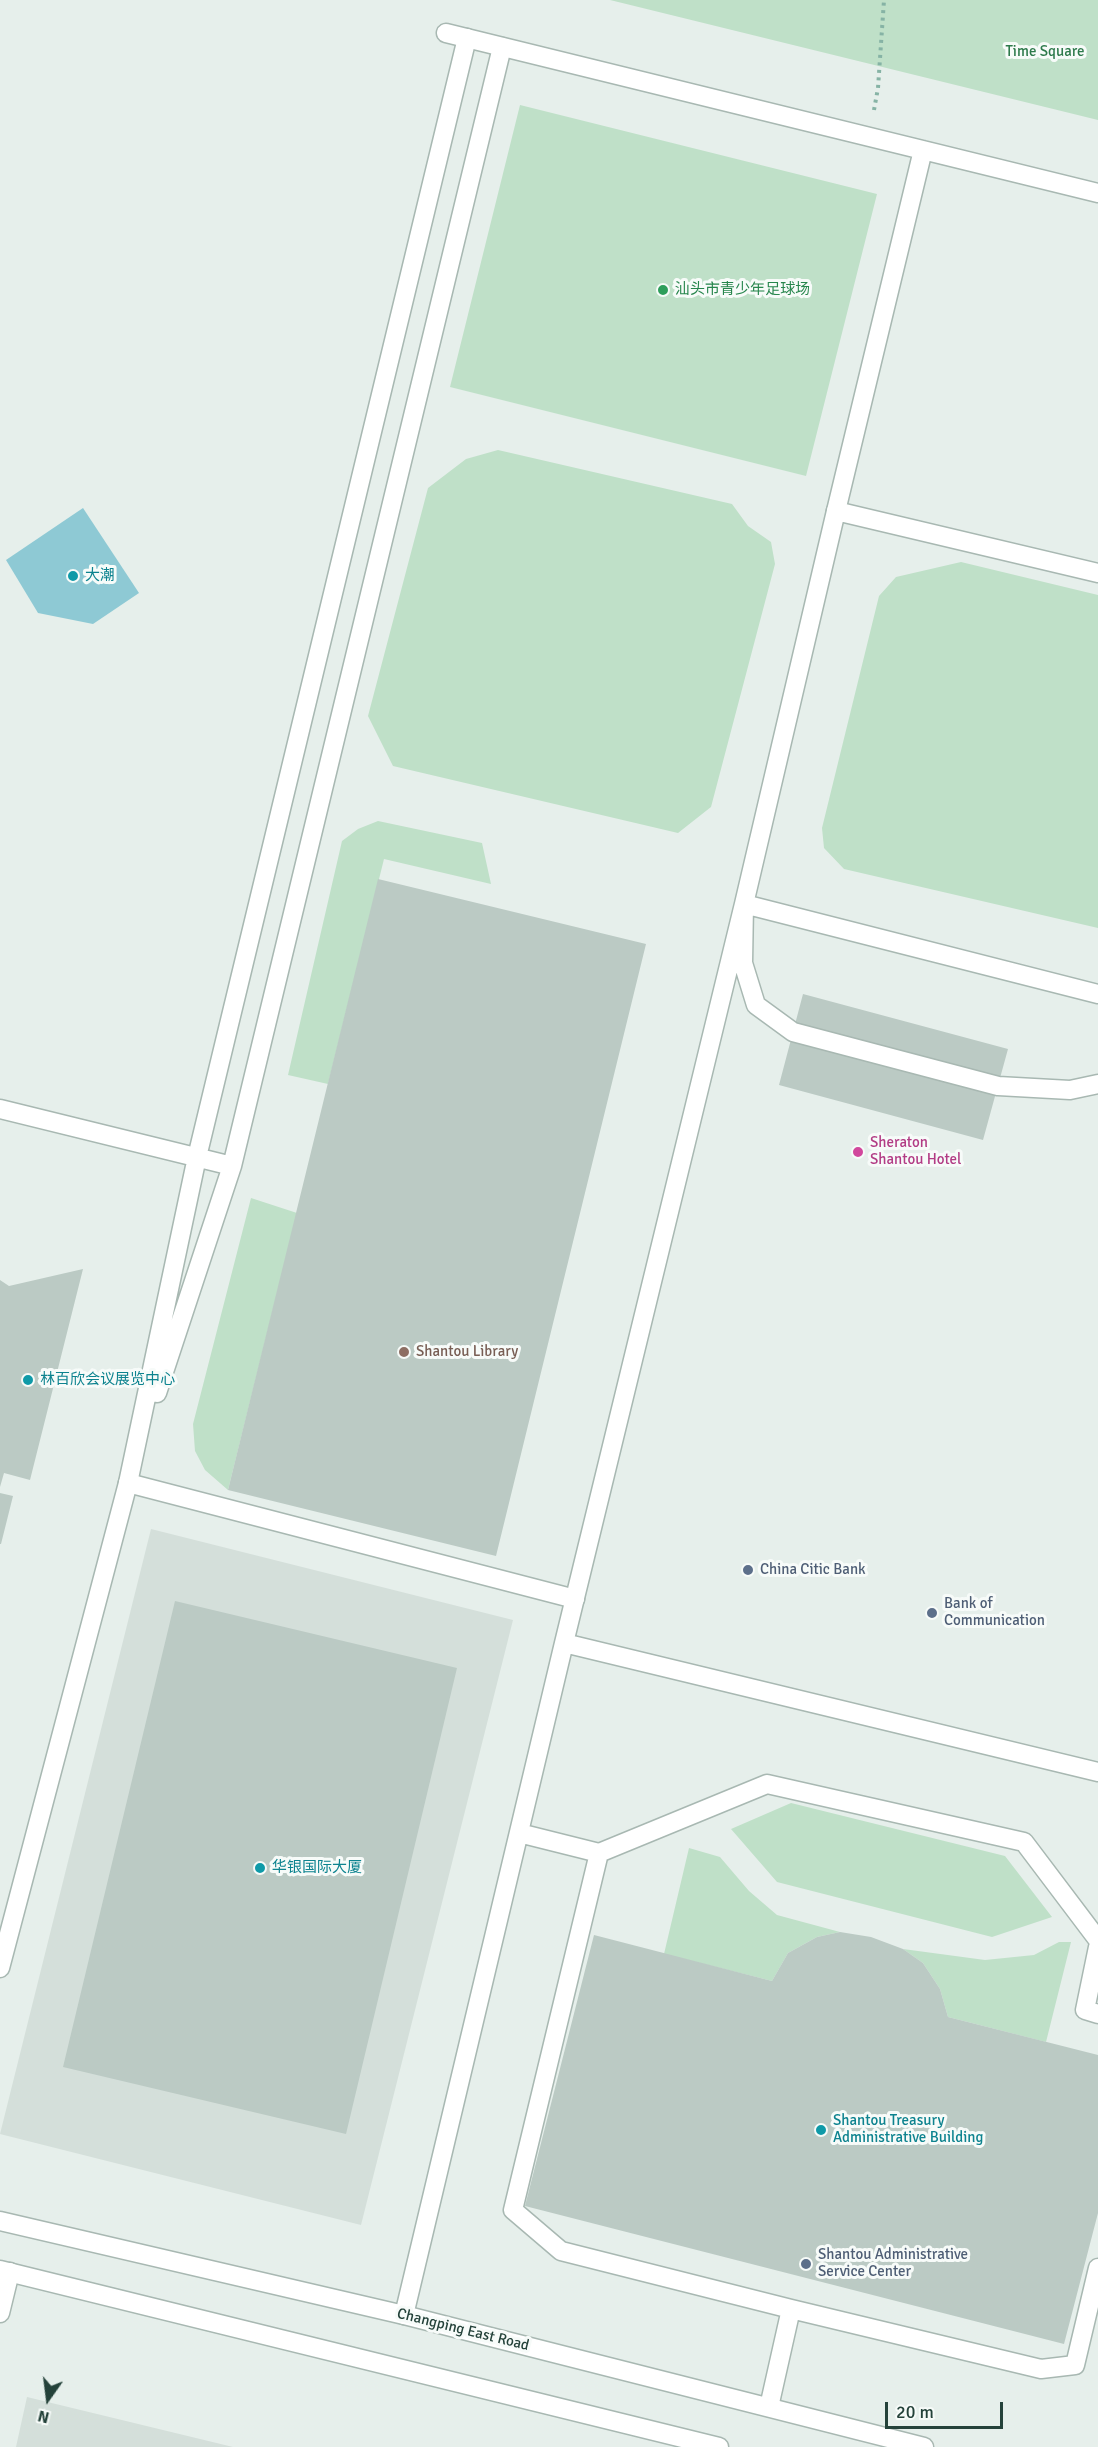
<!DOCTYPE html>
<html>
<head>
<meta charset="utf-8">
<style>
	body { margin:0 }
	#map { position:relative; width:1098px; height:2447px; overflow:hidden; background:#e6efeb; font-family:Signika,sans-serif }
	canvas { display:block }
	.north { position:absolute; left:18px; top:2369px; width:60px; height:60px; -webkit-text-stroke:4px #f7fbf9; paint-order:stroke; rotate:194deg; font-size:16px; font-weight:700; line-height:24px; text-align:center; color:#24423a }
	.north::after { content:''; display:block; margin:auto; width:21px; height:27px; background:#24423a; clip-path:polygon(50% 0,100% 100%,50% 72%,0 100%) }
	.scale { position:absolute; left:885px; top:2402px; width:118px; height:27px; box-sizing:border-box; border:3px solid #24423a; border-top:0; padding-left:8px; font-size:18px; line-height:21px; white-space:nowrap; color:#24423a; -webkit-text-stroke:4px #f7fbf9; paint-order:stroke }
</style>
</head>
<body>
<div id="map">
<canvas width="1098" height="2447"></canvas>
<div class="north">N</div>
<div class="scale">20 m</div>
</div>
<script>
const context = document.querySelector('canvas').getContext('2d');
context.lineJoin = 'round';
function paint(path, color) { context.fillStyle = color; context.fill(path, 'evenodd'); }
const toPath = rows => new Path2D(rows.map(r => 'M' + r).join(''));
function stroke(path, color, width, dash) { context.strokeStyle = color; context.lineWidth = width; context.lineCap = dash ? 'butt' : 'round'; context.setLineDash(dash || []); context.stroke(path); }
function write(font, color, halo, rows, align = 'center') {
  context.font = font + ' Signika,"Noto Sans SC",sans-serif'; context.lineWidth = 6; context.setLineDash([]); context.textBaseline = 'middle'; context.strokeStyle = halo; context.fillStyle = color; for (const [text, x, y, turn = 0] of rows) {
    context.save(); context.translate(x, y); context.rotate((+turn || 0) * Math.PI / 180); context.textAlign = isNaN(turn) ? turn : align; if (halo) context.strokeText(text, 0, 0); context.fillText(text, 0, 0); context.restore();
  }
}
const built = toPath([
	[151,1529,513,1620,361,2225,0,2134],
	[27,2397,233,2447,16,2447]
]);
const green = toPath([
	[610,0,1098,0,1098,120],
	[520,105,877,194,806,476,450,387],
	[498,450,732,504,748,526,771,542,775,564,711,807,678,833,393,766,368,716,428,488,466,459],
	[961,562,1098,595,1098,928,844,869,824,848,822,828,879,596,896,577],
	[378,821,482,843,491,884,384,859,328,1084,288,1075,342,841,358,829],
	[251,1198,297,1213,228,1490,205,1470,195,1451,193,1424],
	[791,1803,1005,1856,1052,1917,992,1937,777,1882,731,1829],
	[689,1848,720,1857,749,1891,777,1915,840,1932,817,1937,788,1953,772,1981,664,1954],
	[1059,1942,1071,1942,1046,2042,948,2017,940,1989,923,1963,903,1949,985,1960,1034,1955]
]);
const water = toPath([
	[83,508,139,593,93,624,38,613,6,560]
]);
const building = toPath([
	[378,879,646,944,496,1556,228,1490],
	[803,994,1008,1049,983,1140,779,1085],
	[83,1269,30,1480,4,1473,0,1487,0,1280,9,1286],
	[0,1493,13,1496,1,1544,0,1544],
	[175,1601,457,1668,346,2134,63,2067],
	[840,1932,871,1937,903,1949,923,1963,940,1989,948,2017,1098,2055,1098,2213,1064,2344,525,2206,594,1935,772,1981,788,1953,817,1937]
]);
const path = toPath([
	[874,110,878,88,884,0]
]);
const service = toPath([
	[1098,994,744,904,743,963,756,1005,793,1032,998,1086,1070,1090,1098,1084],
	[0,1109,232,1166],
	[157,1393,232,1166,502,47],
	[564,1643,1098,1772],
	[519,1833,599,1853],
	[1098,1940,1024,1842,767,1784,599,1853,513,2210,561,2251,791,2309,1041,2369,1075,2365,1098,2268],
	[1098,1947,1085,2010,1098,2014],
	[0,1968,128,1483,197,1157,467,38],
	[404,2315,564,1643,744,904,836,511,1098,573],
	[769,2407,791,2309]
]);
const pedestrian = toPath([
	[446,33,1098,193],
	[836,511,923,150]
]);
const minor = toPath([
	[128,1483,575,1599],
	[0,2313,10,2272]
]);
const tertiary = toPath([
	[0,2221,404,2315,924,2447],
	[0,2270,719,2447]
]);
const markers = [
	[663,290,6,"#2e9e5b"],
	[73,576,6,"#0f9aa8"],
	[858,1152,6,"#d1479c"],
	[404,1352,6,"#8d6e63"],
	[28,1380,6,"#0f9aa8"],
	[748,1570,6,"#5c6f8a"],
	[932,1613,6,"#5c6f8a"],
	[260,1868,6,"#0f9aa8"],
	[821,2130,6,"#0f9aa8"],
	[806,2264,6,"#5c6f8a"]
];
const parkNames = [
	["Time Square",1045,52]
];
const leisureNames = [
	["汕头市青少年足球场",675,290]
];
const cultureNames = [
	["大潮",85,576],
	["林百欣会议展览中心",40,1380],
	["华银国际大厦",272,1868],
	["Shantou Treasury",833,2121],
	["Administrative Building",833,2138]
];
const hotelNames = [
	["Sheraton",870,1143],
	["Shantou Hotel",870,1160]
];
const educationNames = [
	["Shantou Library",416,1352]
];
const serviceNames = [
	["China Citic Bank",760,1570],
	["Bank of",944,1604],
	["Communication",944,1621],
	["Shantou Administrative",818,2255],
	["Service Center",818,2272]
];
const streetNames = [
	["Changping East Road",463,2330,14]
];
paint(built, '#d4dfda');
paint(green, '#bfe0c8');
paint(water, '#8ec9d4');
paint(building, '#bbcac4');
stroke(service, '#a8b8b2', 21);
stroke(pedestrian, '#a8b8b2', 21);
stroke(minor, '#a8b8b2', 21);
stroke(tertiary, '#a8b8b2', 21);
stroke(path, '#86b3a5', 4, [3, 4.5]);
stroke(service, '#fff', 18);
stroke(pedestrian, '#fff', 18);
stroke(minor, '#fff', 18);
stroke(tertiary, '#fff', 18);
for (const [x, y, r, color] of markers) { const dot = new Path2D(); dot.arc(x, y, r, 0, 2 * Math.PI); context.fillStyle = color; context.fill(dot); stroke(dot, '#f7fbf9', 2); }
write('15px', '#2d7a4b', '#f7fbf9', parkNames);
write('15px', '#27864d', '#f7fbf9', leisureNames, 'left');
write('15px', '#0d838f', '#f7fbf9', cultureNames, 'left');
write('15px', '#b23c85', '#f7fbf9', hotelNames, 'left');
write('15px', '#785e54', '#f7fbf9', educationNames, 'left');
write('15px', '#4e5e75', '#f7fbf9', serviceNames, 'left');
write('15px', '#24423a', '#f7fbf9', streetNames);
</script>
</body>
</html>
